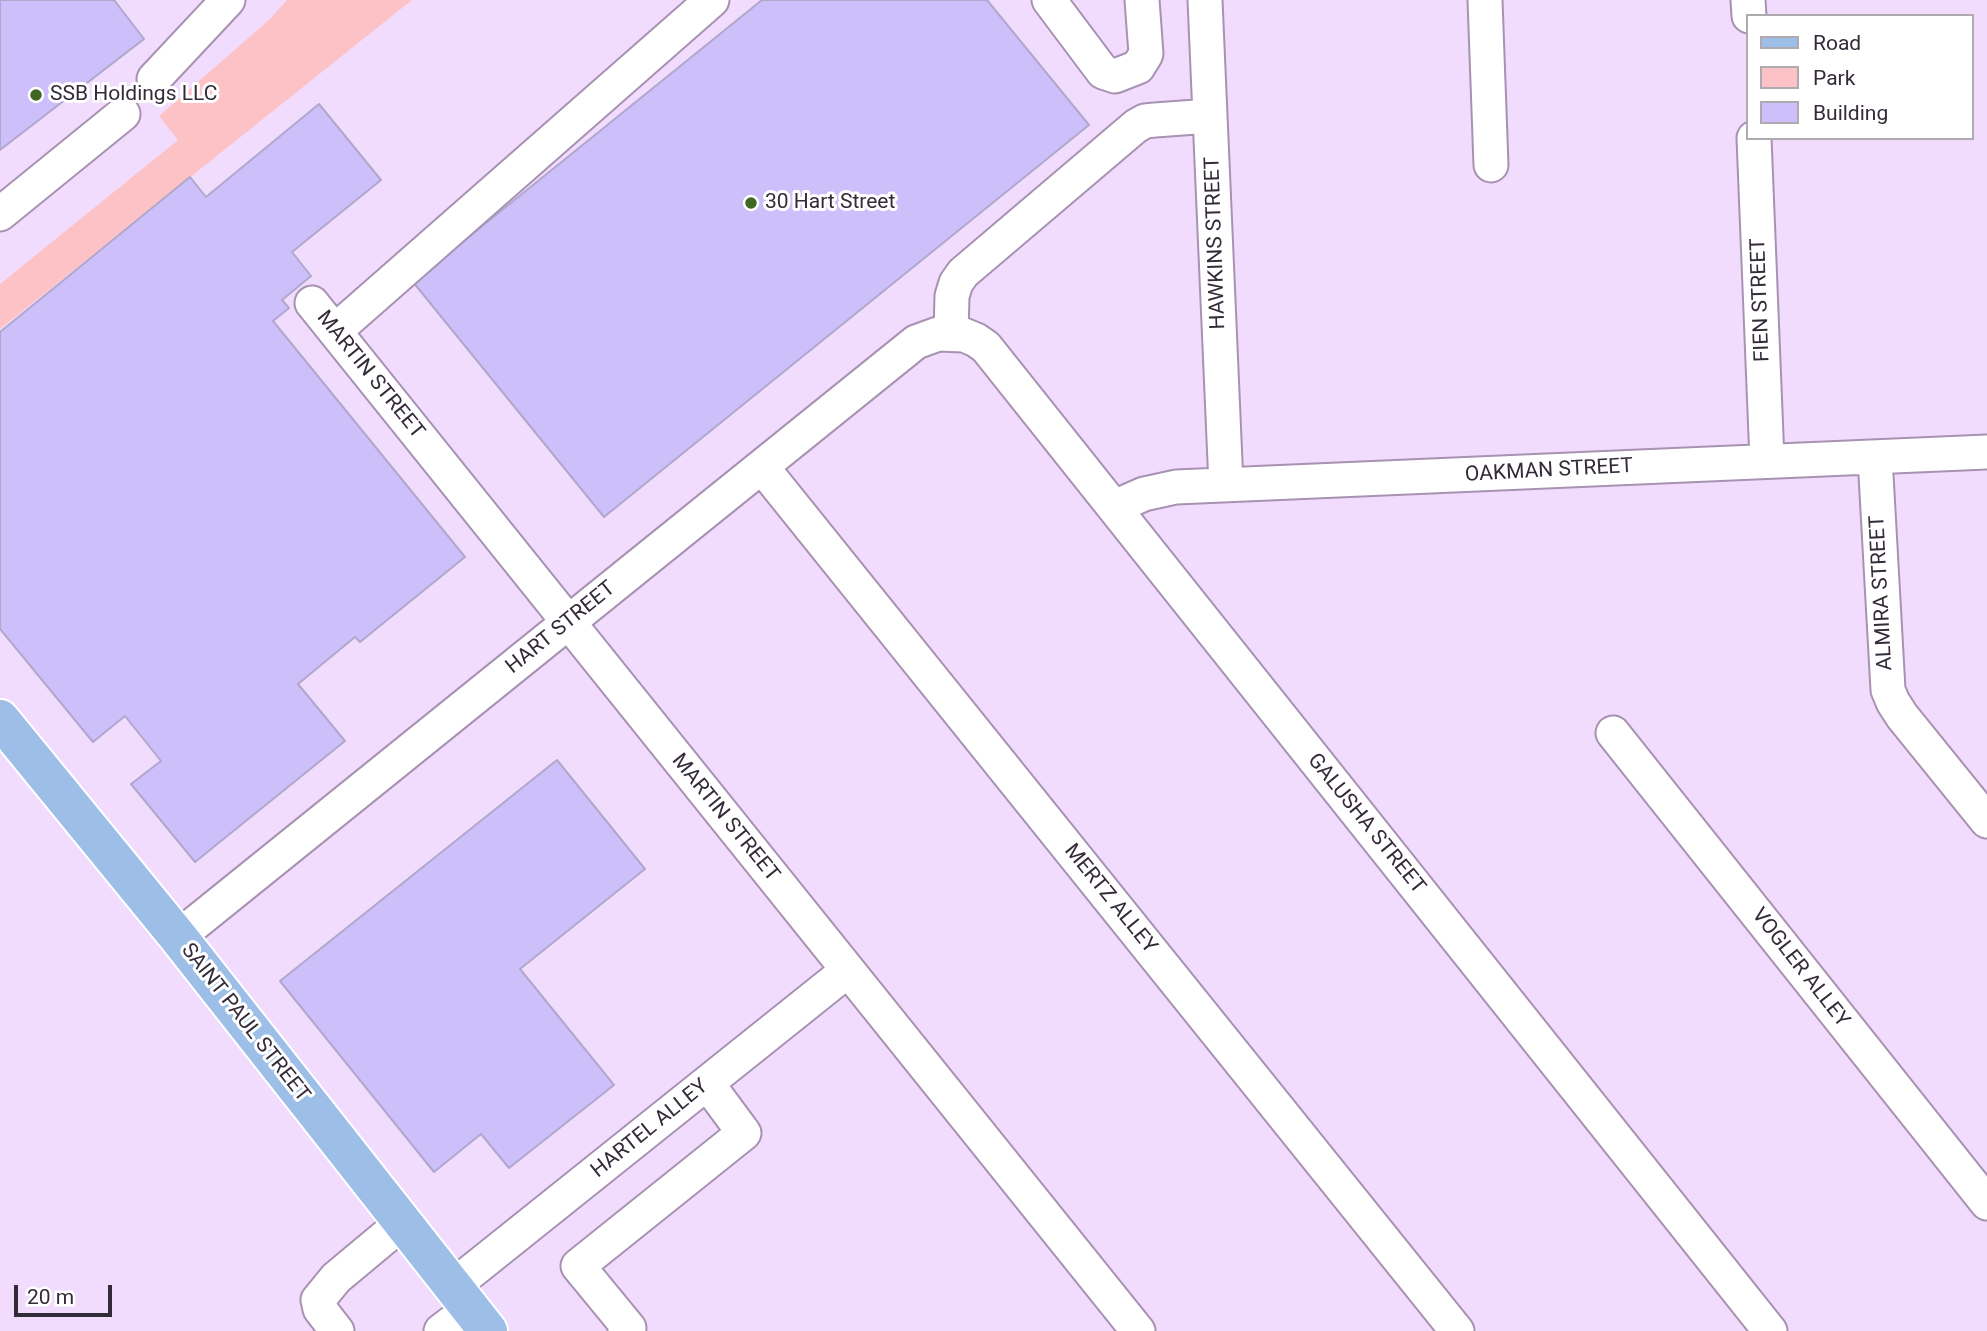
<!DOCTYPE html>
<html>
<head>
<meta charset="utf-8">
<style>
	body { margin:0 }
	#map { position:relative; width:1987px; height:1331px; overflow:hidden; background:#f2dcfe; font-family:Roboto,sans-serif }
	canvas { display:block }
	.legend { position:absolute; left:1746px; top:14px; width:228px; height:126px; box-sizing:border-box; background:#fff; border:2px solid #aeaaaf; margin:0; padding:9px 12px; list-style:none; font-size:21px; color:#342b38 }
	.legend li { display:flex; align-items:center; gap:14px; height:35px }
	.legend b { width:35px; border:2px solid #aeaaaf }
	.scale { position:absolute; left:14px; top:1285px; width:98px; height:32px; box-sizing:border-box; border:4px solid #342b38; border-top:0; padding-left:9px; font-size:21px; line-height:24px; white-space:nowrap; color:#342b38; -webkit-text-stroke:5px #fff; paint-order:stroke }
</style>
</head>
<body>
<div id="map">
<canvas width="1987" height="1331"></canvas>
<ul class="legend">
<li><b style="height:9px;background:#9cbee7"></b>Road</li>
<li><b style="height:19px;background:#fdc2c6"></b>Park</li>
<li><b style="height:19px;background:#cdc0fa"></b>Building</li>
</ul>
<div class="scale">20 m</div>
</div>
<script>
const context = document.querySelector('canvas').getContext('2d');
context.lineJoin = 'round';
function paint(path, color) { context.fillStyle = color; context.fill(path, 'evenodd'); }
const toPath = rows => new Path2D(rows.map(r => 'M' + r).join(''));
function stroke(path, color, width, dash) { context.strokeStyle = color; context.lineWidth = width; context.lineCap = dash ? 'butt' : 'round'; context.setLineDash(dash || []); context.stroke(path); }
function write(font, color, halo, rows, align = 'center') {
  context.font = font + ' Roboto,sans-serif'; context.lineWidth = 6; context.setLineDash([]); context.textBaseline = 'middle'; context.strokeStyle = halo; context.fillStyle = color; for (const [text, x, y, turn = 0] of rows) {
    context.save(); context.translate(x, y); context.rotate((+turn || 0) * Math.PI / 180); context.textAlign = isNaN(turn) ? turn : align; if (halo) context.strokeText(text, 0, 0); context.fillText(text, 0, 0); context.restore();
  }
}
const green = toPath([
	[287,0,412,0,0,329,0,284,178,140,159,116,270,19]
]);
const building = toPath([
	[0,0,114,0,144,39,0,150,0,0],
	[762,0,987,0,1089,125,604,517,413,282,762,0],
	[319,104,381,180,292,252,311,276,282,300,289,308,273,321,465,557,360,642,355,637,298,684,345,741,195,862,131,784,161,761,125,716,93,742,0,629,0,332,190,177,206,197,319,104],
	[557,760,645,869,520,969,614,1085,509,1168,481,1134,434,1172,280,981,557,760]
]);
const minor = toPath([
	[1049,0,1103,72,1115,76,1138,67,1146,54,1142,0],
	[1205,0,1226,485],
	[1485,0,1491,165],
	[1748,0,1749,16],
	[154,79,228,0],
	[1754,138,1767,461],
	[0,214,123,114],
	[312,303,1138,1331],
	[335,331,712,0],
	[951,333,952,296,956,283,963,273,1136,126,1145,121,1155,120,1210,116],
	[1875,457,1888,690,1893,702,1902,716,1987,821],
	[762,467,1457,1331],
	[1117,511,1128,501,1144,494,1176,487,1987,452],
	[1613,733,1987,1203],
	[178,937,916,342,938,334,964,335,976,340,986,347,1770,1331],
	[452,1287,847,971],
	[337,1331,320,1309,318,1300,336,1278,402,1223],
	[441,1331,470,1309],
	[625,1331,629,1328,578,1266,744,1133,707,1083]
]);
const major = toPath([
	[0,719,178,937,488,1331]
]);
const markers = [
	[36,95,7,"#406823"],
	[751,203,7,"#406823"]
];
const poiNames = [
	["SSB Holdings LLC",50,95],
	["30 Hart Street",765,203]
];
const streetNames = [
	["HAWKINS STREET",1216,243,-92],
	["FIEN STREET",1761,300,-92],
	["MARTIN STREET",370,375,51],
	["OAKMAN STREET",1549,471,-3],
	["ALMIRA STREET",1882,593,-93],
	["HART STREET",561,628,-39],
	["MARTIN STREET",725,818,51],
	["GALUSHA STREET",1366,824,51],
	["MERTZ ALLEY",1110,899,51],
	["VOGLER ALLEY",1800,968,52],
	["SAINT PAUL STREET",245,1023,52],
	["HARTEL ALLEY",650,1129,-39]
];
paint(green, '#fdc2c6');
paint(building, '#cdc0fa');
stroke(building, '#afa8cc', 2);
stroke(minor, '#a792b2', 37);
stroke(major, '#fff', 42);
stroke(minor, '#fff', 33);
stroke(major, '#9cbee7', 38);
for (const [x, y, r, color] of markers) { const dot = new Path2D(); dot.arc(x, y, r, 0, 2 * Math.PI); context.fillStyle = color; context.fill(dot); stroke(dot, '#fff', 2.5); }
write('21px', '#342b38', '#fff', poiNames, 'left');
write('21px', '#342b38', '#fff', streetNames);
</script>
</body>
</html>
